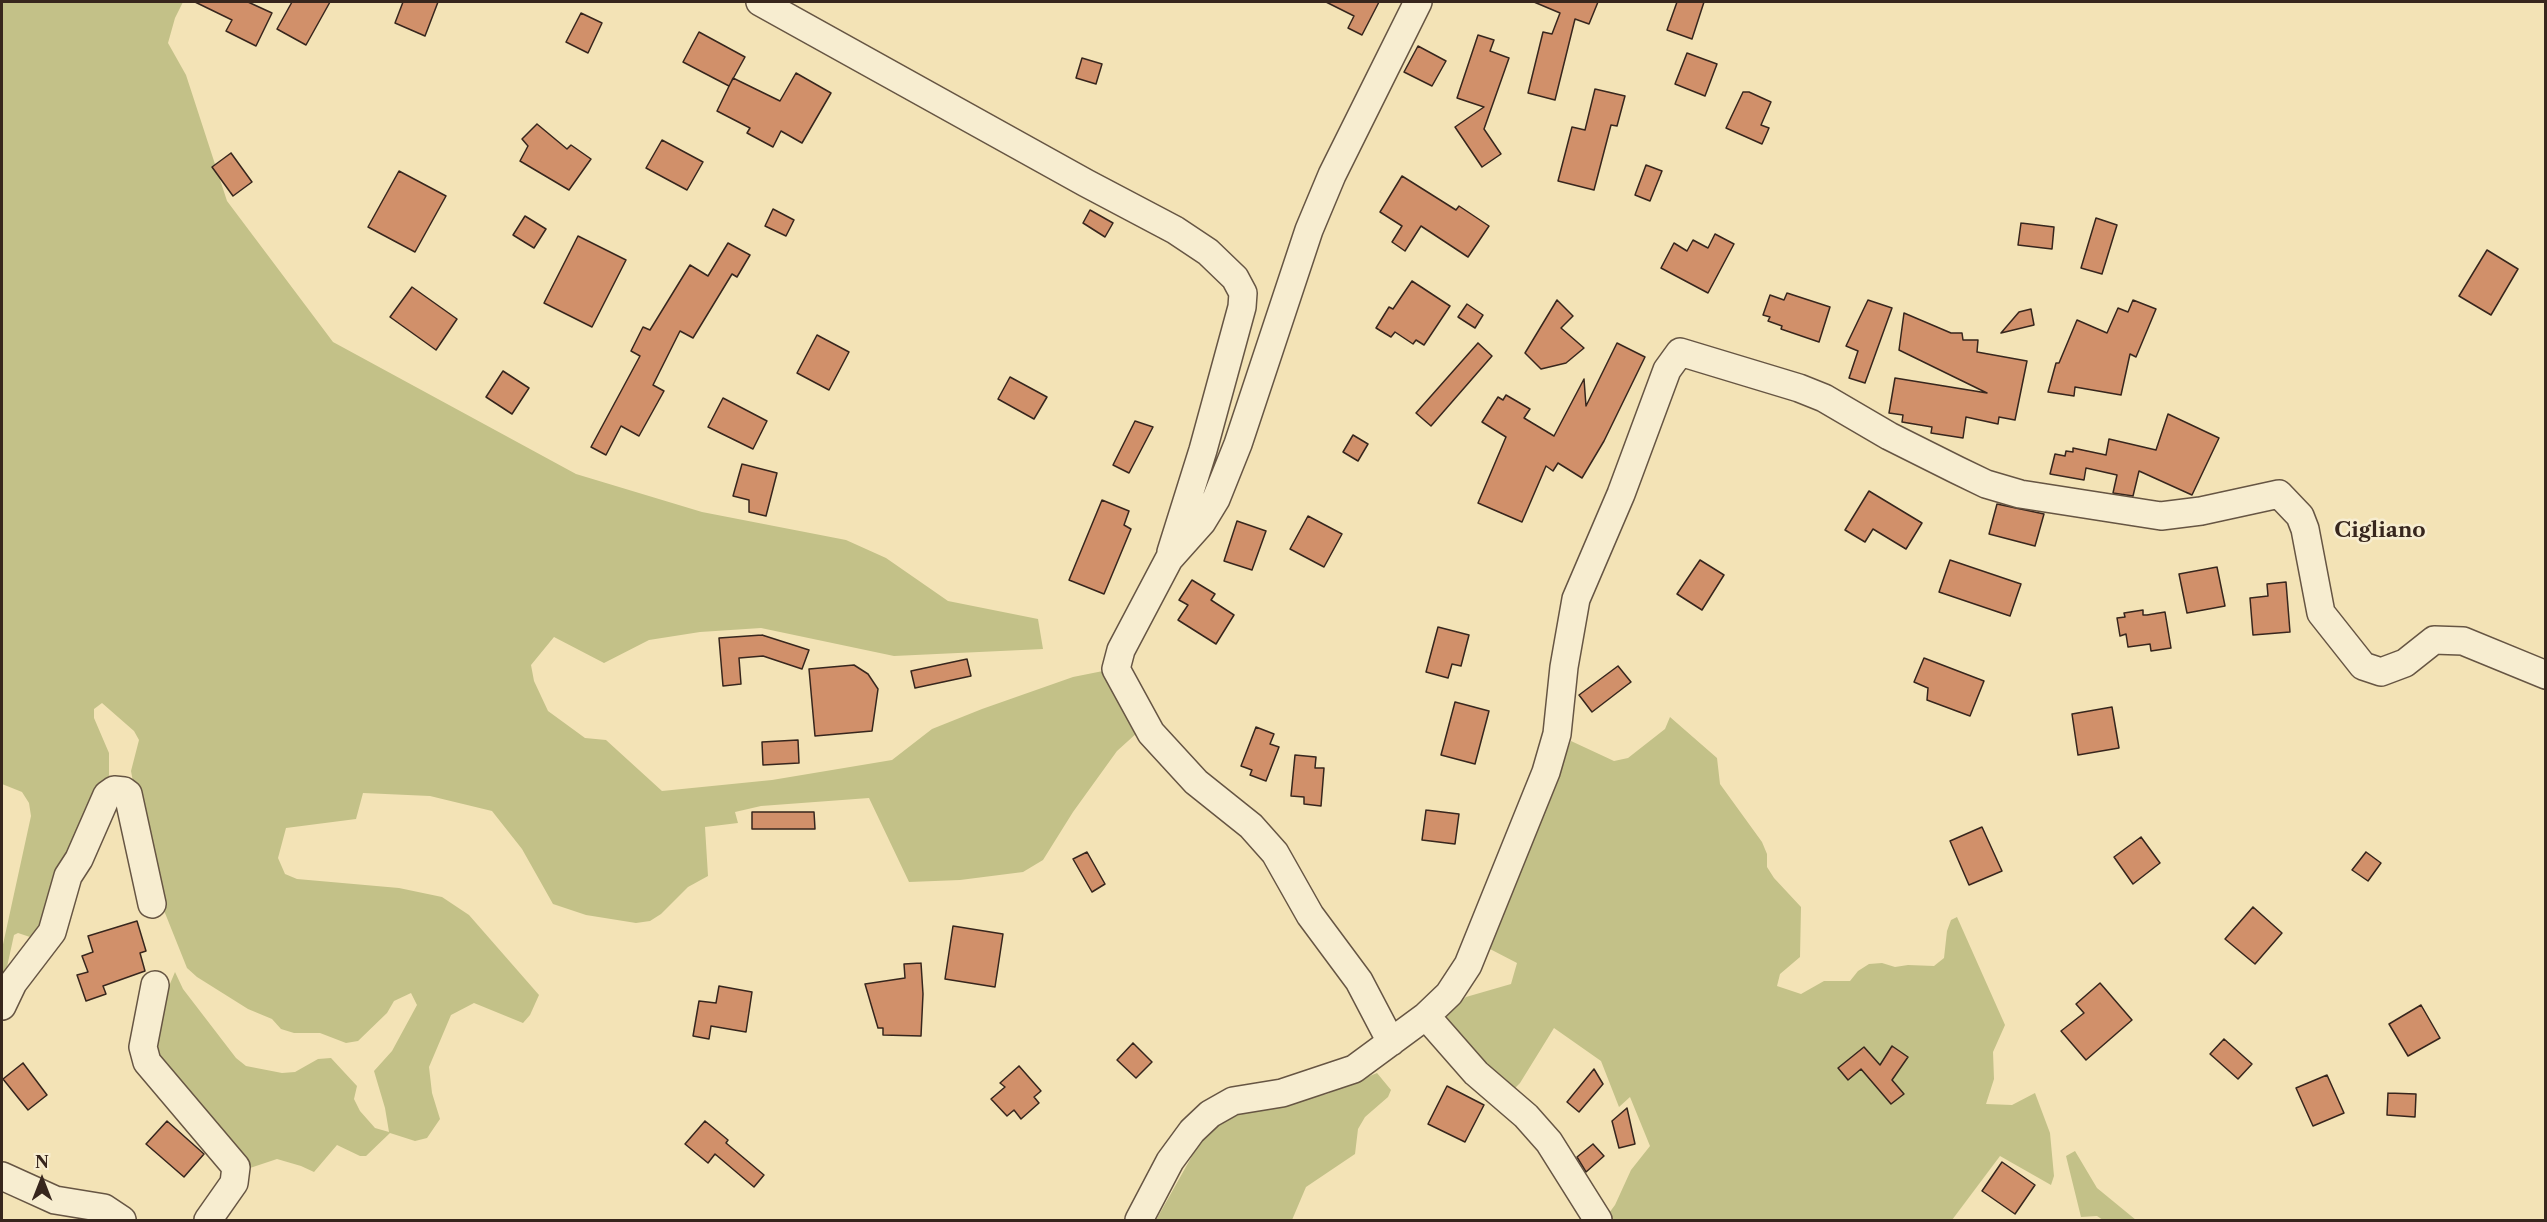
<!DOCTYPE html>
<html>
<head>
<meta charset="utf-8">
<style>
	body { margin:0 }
	#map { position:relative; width:2547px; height:1222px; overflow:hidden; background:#f3e3b6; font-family:"Libre Caslon Text",serif }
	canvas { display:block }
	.frame { position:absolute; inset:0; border:3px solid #37261d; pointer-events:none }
	.north { position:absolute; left:12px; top:1150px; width:60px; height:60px; -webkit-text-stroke:4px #f7edd0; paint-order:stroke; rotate:0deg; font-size:16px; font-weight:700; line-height:24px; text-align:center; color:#37261d }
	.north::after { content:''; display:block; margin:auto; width:21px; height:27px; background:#37261d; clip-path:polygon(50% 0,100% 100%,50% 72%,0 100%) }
</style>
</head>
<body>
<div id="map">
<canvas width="2547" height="1222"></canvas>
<div class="frame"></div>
<div class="north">N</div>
</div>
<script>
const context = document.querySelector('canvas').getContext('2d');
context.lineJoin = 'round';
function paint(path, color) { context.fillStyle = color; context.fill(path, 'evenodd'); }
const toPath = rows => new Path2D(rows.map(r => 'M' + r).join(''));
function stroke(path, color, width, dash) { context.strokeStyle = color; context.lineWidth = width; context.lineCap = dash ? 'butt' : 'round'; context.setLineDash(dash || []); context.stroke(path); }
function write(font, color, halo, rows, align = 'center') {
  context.font = font + ' "Libre Caslon Text",serif'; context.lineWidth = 5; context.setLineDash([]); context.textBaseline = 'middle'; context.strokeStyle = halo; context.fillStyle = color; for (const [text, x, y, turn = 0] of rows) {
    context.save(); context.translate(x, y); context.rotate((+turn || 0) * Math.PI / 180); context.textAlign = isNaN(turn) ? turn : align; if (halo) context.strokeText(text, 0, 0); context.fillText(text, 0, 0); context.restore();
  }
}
const green = toPath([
	[2,2,183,2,175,18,168,43,186,75,227,201,333,342,576,474,702,512,846,540,886,558,948,601,1038,619,1043,649,894,656,761,628,700,632,649,640,604,663,554,637,531,665,534,681,548,711,585,738,606,740,662,791,772,780,892,760,932,729,982,709,1073,677,1103,671,1114,684,1138,732,1117,751,1073,812,1043,860,1023,872,960,880,909,882,869,798,761,806,735,812,738,823,705,827,708,876,688,887,661,914,650,921,636,923,586,915,553,904,522,849,492,811,430,796,363,793,356,819,286,828,278,858,285,874,297,879,399,888,442,897,469,915,539,995,530,1015,523,1023,474,1003,451,1015,429,1067,432,1093,440,1119,427,1138,415,1141,390,1133,366,1156,360,1156,337,1145,314,1172,301,1166,277,1159,247,1169,158,1069,150,1031,175,972,183,989,236,1058,246,1066,282,1073,295,1072,318,1059,331,1058,357,1086,354,1099,360,1111,375,1128,389,1132,385,1108,374,1071,392,1051,417,1005,411,993,394,1001,387,1013,358,1041,346,1043,320,1033,294,1033,281,1029,272,1019,248,1009,197,977,187,968,157,893,148,862,131,771,139,740,134,731,102,703,94,709,94,718,109,753,109,775,106,789,36,939,18,933,14,935,5,976,2,975,2,949,31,816,29,803,22,792,2,784],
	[1670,717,1717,758,1720,784,1762,842,1767,854,1767,867,1774,878,1801,907,1800,957,1780,974,1777,986,1801,994,1824,981,1850,981,1858,971,1869,964,1882,963,1895,967,1908,965,1934,966,1944,958,1947,931,1951,920,1957,917,2005,1025,1993,1052,1994,1079,1986,1104,2012,1105,2035,1093,2050,1133,2054,1176,2051,1185,2000,1156,1952,1220,1607,1220,1606,1217,1615,1205,1631,1170,1650,1146,1630,1097,1619,1107,1601,1061,1554,1028,1520,1083,1508,1095,1442,1019,1466,997,1511,984,1517,963,1490,949,1571,741,1614,761,1628,758,1665,729],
	[1377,1073,1391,1090,1388,1097,1365,1117,1358,1129,1355,1154,1306,1187,1292,1220,1156,1220,1205,1133,1229,1117,1327,1094],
	[2075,1151,2097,1188,2136,1220,2103,1220,2097,1216,2081,1217,2066,1156]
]);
const building = toPath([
	[195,2,248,2,272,13,256,46,226,31,232,20,195,2],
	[292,2,330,2,306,45,277,29,292,2],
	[403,2,438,2,425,36,395,23,403,2],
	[1326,2,1379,2,1362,35,1348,28,1354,16,1326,2],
	[1534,2,1598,2,1589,24,1575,19,1555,100,1528,93,1543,32,1552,34,1560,13,1534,2],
	[1677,2,1704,2,1692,39,1667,30,1677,2],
	[581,13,602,23,588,53,566,42,581,13],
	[699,32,745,57,729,86,683,62,699,32],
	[1478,35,1494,40,1490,51,1509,58,1484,129,1501,154,1482,167,1455,127,1484,107,1457,98,1478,35],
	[1418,46,1446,61,1432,86,1404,72,1418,46],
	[1687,53,1717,64,1705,96,1675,84,1687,53],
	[1082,58,1102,64,1096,84,1076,78,1082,58],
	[796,73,831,93,802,143,781,131,773,147,747,133,750,128,717,111,733,78,780,101,796,73],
	[1595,89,1625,96,1617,126,1611,125,1594,190,1558,181,1572,127,1585,130,1595,89],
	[1743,92,1749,92,1771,102,1761,125,1769,128,1762,144,1726,128,1743,92],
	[537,124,567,149,571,145,591,159,569,190,520,161,528,146,522,139,537,124],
	[662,140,703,162,687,190,646,168,662,140],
	[231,153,252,182,233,196,212,167,231,153],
	[1646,165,1662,171,1650,201,1635,195,1646,165],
	[399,171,446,196,415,252,368,227,399,171],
	[1402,176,1456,210,1459,206,1489,226,1468,257,1421,226,1405,251,1392,242,1402,226,1380,212,1402,176],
	[773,209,794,220,786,236,765,226,773,209],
	[1090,210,1113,223,1105,237,1083,223,1090,210],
	[525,216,546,229,534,248,513,235,525,216],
	[2096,218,2117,225,2102,274,2081,268,2096,218],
	[2021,223,2054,227,2052,249,2018,245,2021,223],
	[1715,234,1734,244,1708,293,1661,268,1674,243,1687,251,1693,240,1708,248,1715,234],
	[578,236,626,260,592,327,544,303,578,236],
	[728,243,750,255,737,277,732,274,693,338,680,331,653,385,664,391,639,436,621,426,606,455,591,447,640,356,631,351,643,327,650,330,690,265,708,276,728,243],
	[2487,250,2518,269,2491,315,2459,296,2487,250],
	[1412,281,1450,306,1424,345,1416,340,1413,344,1395,332,1391,337,1376,328,1389,307,1393,309,1412,281],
	[412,287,457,319,436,350,390,317,412,287],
	[1787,293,1830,307,1819,342,1781,329,1782,326,1768,321,1770,317,1763,315,1770,295,1784,300,1787,293],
	[1557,300,1573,316,1561,328,1584,348,1566,363,1541,369,1525,353,1557,300],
	[1868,300,1892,308,1865,383,1849,378,1858,351,1846,346,1868,300],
	[2133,300,2156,309,2136,357,2130,354,2121,395,2075,387,2074,396,2048,392,2056,363,2059,363,2077,320,2107,333,2118,308,2128,312,2133,300],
	[1467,304,1483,315,1475,328,1458,317,1467,304],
	[2031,309,2034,325,2001,333,2019,312,2031,309],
	[1904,313,1951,333,1962,333,1963,340,1978,340,1977,352,2027,361,2015,420,1999,417,1998,424,1966,417,1963,438,1931,433,1932,427,1902,422,1903,415,1889,413,1895,378,1987,393,1899,350,1904,313],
	[817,335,849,352,829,390,797,373,817,335],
	[1478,343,1492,356,1431,426,1416,413,1478,343],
	[1617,343,1645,357,1604,441,1582,478,1558,463,1553,471,1546,466,1522,522,1478,503,1506,437,1482,422,1498,397,1503,400,1506,395,1530,409,1524,418,1554,436,1584,379,1586,406,1617,343],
	[503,371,529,388,512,414,486,397,503,371],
	[1010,377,1047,397,1034,419,998,399,1010,377],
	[723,398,767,421,753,449,708,427,723,398],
	[2168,414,2219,438,2192,495,2139,471,2133,496,2113,493,2117,475,2086,468,2084,480,2050,474,2055,454,2065,456,2066,451,2073,452,2073,448,2106,455,2109,439,2156,450,2168,414],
	[1135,421,1153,427,1129,473,1113,465,1135,421],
	[1353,435,1368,444,1358,461,1343,452,1353,435],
	[742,464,777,473,766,516,749,512,749,500,733,496,742,464],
	[1869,491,1922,523,1906,549,1873,529,1865,542,1845,530,1869,491],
	[1102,500,1129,511,1124,525,1131,529,1104,594,1069,580,1102,500],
	[1997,504,2044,514,2035,546,1989,534,1997,504],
	[1308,516,1342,534,1324,567,1290,549,1308,516],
	[1237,521,1266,531,1252,570,1224,561,1237,521],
	[1700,560,1724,575,1702,610,1677,594,1700,560],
	[1950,560,2021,584,2010,616,1939,592,1950,560],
	[2217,567,2225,606,2187,613,2179,574,2217,567],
	[1192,580,1215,594,1211,600,1234,615,1216,644,1178,620,1188,605,1179,600,1192,580],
	[2286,582,2290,632,2253,635,2250,598,2268,596,2267,584,2286,582],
	[2143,610,2143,615,2147,615,2165,612,2171,648,2151,651,2150,644,2128,647,2126,634,2120,636,2117,618,2125,617,2124,613,2143,610],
	[1438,627,1469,635,1461,666,1452,664,1448,678,1426,672,1438,627],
	[762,635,809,650,802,669,763,656,739,658,741,684,723,686,719,638,762,635],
	[1924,658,1984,681,1970,716,1927,700,1928,688,1914,682,1924,658],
	[967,659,971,676,915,688,911,671,967,659],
	[854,665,868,674,878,689,872,731,815,736,809,669,854,665],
	[1618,666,1631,682,1592,712,1579,695,1618,666],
	[1455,702,1489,711,1475,764,1441,755,1455,702],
	[2112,707,2119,748,2078,755,2072,714,2112,707],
	[1256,727,1274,734,1270,744,1279,747,1266,781,1250,775,1252,770,1241,766,1256,727],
	[798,740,799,763,763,765,762,742,798,740],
	[1295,755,1316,757,1315,768,1324,768,1321,806,1304,804,1304,797,1291,796,1295,755],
	[1426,810,1459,814,1455,844,1422,840,1426,810],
	[752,812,814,812,815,829,752,829,752,812],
	[1982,827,2002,871,1969,885,1950,841,1982,827],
	[2141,837,2160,863,2133,884,2114,857,2141,837],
	[1087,852,1105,884,1092,892,1073,859,1087,852],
	[2366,852,2381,863,2368,881,2352,870,2366,852],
	[2253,907,2282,933,2255,964,2225,939,2253,907],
	[137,921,146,951,140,953,145,971,103,986,106,994,86,1001,77,975,88,972,82,956,93,952,88,936,137,921],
	[953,926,1003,934,995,987,945,979,953,926],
	[921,963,923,994,921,1036,883,1035,883,1028,878,1028,865,984,905,978,904,964,921,963],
	[2100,983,2132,1020,2086,1060,2061,1031,2084,1013,2076,1004,2100,983],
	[719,986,752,992,746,1032,711,1026,709,1039,693,1036,699,1001,716,1003,719,986],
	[2421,1005,2440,1038,2408,1056,2389,1024,2421,1005],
	[2224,1039,2252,1064,2238,1079,2210,1054,2224,1039],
	[1133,1043,1152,1062,1136,1078,1117,1060,1133,1043],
	[1892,1046,1908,1057,1892,1080,1904,1094,1891,1104,1861,1069,1848,1080,1838,1068,1864,1047,1880,1065,1892,1046],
	[23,1063,47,1095,28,1110,3,1079,23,1063],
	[1019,1066,1041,1091,1034,1097,1039,1103,1021,1119,1014,1110,1007,1116,991,1099,1005,1087,1000,1083,1019,1066],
	[1594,1069,1603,1084,1579,1112,1567,1102,1594,1069],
	[2327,1075,2344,1113,2313,1126,2296,1088,2327,1075],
	[1447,1086,1484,1105,1465,1142,1428,1124,1447,1086],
	[2388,1093,2416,1094,2415,1117,2387,1115,2388,1093],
	[1627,1108,1635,1144,1619,1148,1612,1121,1627,1108],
	[167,1121,204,1154,184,1177,146,1144,167,1121],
	[705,1121,728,1140,726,1143,764,1175,754,1187,715,1154,708,1163,685,1144,705,1121],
	[1593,1144,1604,1156,1586,1172,1577,1157,1593,1144],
	[2002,1162,2035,1185,2015,1214,1982,1191,2002,1162]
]);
const minor = toPath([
	[760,2,1086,183,1175,230,1208,252,1235,278,1243,293,1242,307,1203,450,1171,552],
	[155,985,143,1047,147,1062,236,1167,234,1183,208,1220],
	[2,1006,13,983,52,932,68,876,79,859,107,795,114,790,124,791,128,794,152,904],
	[1426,1016,1476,1073,1526,1116,1549,1142,1598,1220],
	[1391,1042,1359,981,1310,915,1275,853,1251,826,1196,782,1151,733,1116,669,1121,650,1169,559,1202,522,1216,499,1238,444,1309,230,1332,175,1418,2],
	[2,1176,55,1200,104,1208,122,1220],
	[1139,1220,1170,1161,1192,1131,1210,1114,1233,1101,1282,1093,1354,1069,1426,1016,1449,994,1468,965,1546,772,1557,734,1564,667,1576,599,1621,494,1667,370,1680,352,1799,388,1824,398,1889,436,1957,470,1986,484,2020,494,2161,516,2201,511,2279,494,2300,516,2305,529,2321,613,2363,666,2381,672,2405,663,2434,640,2463,641,2546,675]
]);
const quarterNames = [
	["Cigliano",2380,531]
];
paint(green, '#c3c188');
paint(building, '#d1906a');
stroke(building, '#37261d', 1.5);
stroke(minor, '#665543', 30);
stroke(minor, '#f7edd0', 27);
write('bold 21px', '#37261d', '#f7edd0', quarterNames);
</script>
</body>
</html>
